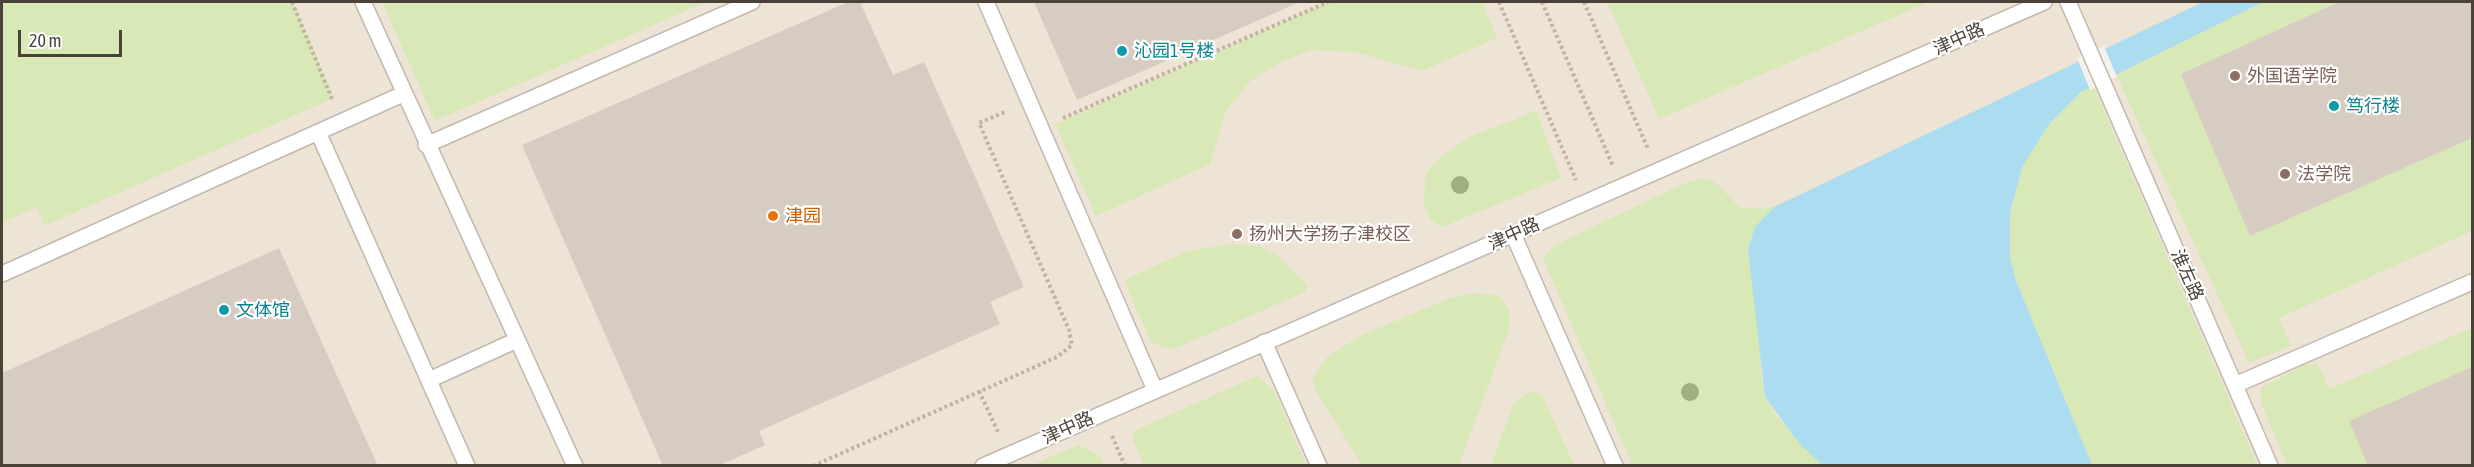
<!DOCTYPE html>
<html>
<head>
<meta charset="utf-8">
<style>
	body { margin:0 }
	#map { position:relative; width:2474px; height:467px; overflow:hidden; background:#f5f1ec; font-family:"Asap Condensed",sans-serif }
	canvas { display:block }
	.frame { position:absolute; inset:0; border:3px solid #4a4139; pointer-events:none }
	.scale { position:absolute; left:18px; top:30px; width:104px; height:27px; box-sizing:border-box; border:3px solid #4a4139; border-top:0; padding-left:8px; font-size:18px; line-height:21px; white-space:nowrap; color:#4a4139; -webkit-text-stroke:4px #fff; paint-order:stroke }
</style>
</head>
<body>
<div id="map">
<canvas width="2474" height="467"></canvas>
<div class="frame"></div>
<div class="scale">20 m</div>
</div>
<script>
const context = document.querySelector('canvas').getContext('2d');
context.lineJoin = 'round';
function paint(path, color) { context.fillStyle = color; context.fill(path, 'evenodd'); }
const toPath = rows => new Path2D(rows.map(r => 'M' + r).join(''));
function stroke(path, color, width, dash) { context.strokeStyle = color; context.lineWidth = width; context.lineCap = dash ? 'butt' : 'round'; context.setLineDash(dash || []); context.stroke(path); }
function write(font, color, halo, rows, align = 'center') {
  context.font = font + ' "Asap Condensed","Noto Sans SC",sans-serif'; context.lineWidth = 4.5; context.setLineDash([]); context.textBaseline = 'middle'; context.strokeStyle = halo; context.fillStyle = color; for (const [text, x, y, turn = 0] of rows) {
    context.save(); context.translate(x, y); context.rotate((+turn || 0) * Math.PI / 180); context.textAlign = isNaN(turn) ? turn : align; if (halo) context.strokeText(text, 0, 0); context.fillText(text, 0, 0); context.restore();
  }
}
const education = toPath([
	[2,2,2472,2,2472,465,2,465]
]);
const green = toPath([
	[2,2,293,2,334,98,44,226,37,207,2,223],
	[382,2,706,2,435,121],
	[1329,2,1482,2,1497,38,1422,71,1355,52,1311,50,1281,62,1250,81,1226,111,1210,164,1096,216,1055,124],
	[1607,2,1929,2,1659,119],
	[2263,2,2339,2,2181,74,2250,236,2472,138,2472,231,2279,318,2291,346,2249,363,2116,74],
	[2093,85,2257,465,2092,465,2016,281,2010,257,2010,212,2023,165,2050,123,2081,92],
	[1536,111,1561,178,1442,227,1431,220,1424,205,1426,173,1443,155,1470,137],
	[1702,178,1715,182,1741,209,1774,207,1755,227,1761,372,1765,397,1776,415,1821,465,1632,465,1543,258,1555,245,1681,185],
	[1231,244,1259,246,1279,256,1307,285,1305,292,1176,348,1161,347,1150,340,1124,280,1188,251],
	[1476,293,1499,296,1509,310,1510,327,1459,465,1362,465,1316,391,1313,378,1328,356,1364,334,1453,297],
	[2472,328,2472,367,2349,421,2368,465,2287,465,2261,403,2261,388,2304,365,2318,364,2329,389],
	[1257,376,1274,391,1306,465,1144,465,1132,438,1136,430],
	[1530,391,1542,395,1574,465,1491,465,1514,403],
	[1079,445,1100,456,1104,465,1032,465]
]);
const water = toPath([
	[2203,2,2263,2,2081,92,2050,123,2023,165,2010,212,2010,257,2016,281,2092,465,1822,465,1799,443,1765,397,1748,249,1755,227,1774,207]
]);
const pier = toPath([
	[2104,46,2117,77,2090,90,2077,58]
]);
const building = toPath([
	[848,2,860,2,893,75,924,62,1024,287,990,302,1000,324,759,431,765,445,718,466,663,466,522,145],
	[1034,2,1300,2,1077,100],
	[2339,2,2472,2,2472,138,2250,236,2181,74],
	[279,248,378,466,2,466,2,373],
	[2472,367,2472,466,2368,466,2349,421]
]);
const path = toPath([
	[292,2,332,99],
	[1499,2,1576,180],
	[1542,2,1613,166],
	[1584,2,1648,149],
	[1063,118,1328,2],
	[979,391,998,432],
	[1112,436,1125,466],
	[813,466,1057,357,1072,345,1069,330,979,123,1007,111]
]);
const service = toPath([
	[363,2,575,466],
	[986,2,1155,390],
	[2068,2,2270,466],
	[318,132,467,466],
	[426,145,752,2],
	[1513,234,1615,466],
	[2,274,403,94],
	[1264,342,1319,466],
	[429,380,517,340],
	[2235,385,2472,282],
	[983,466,2044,2]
]);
const trees = [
	[1460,185],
	[1690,392]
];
const markers = [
	[1122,51,6,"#0f9aa8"],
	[2235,76,6,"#8d6e63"],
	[2334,106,6,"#0f9aa8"],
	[2285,174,6,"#8d6e63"],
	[773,216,6,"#e8710a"],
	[1237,234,6,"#8d6e63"],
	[224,310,6,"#0f9aa8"]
];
const streetNames = [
	["津中路",1959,39,-24],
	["津中路",1514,234,-24],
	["淮左路",2187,275,66],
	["津中路",1068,428,-24]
];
const cultureNames = [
	["沁园1号楼",1134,51],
	["笃行楼",2346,106],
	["文体馆",236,310]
];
const educationNames = [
	["外国语学院",2247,76],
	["法学院",2297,174],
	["扬州大学扬子津校区",1249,234]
];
const foodNames = [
	["津园",785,216]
];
paint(education, '#eee4d6');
paint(green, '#d8e8b6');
paint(water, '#abdcf0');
paint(pier, '#f5f1ec');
paint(building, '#d7ccc1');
stroke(service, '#c1b8ae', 18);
stroke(path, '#c3b2a0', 4, [3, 3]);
stroke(service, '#fff', 15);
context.fillStyle = '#9db182';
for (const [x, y] of trees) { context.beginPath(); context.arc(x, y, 9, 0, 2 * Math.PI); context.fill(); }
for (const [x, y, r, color] of markers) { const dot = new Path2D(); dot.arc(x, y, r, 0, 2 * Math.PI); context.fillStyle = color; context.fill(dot); stroke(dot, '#fff', 2); }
write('18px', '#4a4139', '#fff', streetNames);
write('18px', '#0d838f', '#fff', cultureNames, 'left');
write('18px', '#785e54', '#fff', educationNames, 'left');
write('18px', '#c56008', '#fff', foodNames, 'left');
</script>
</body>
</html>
